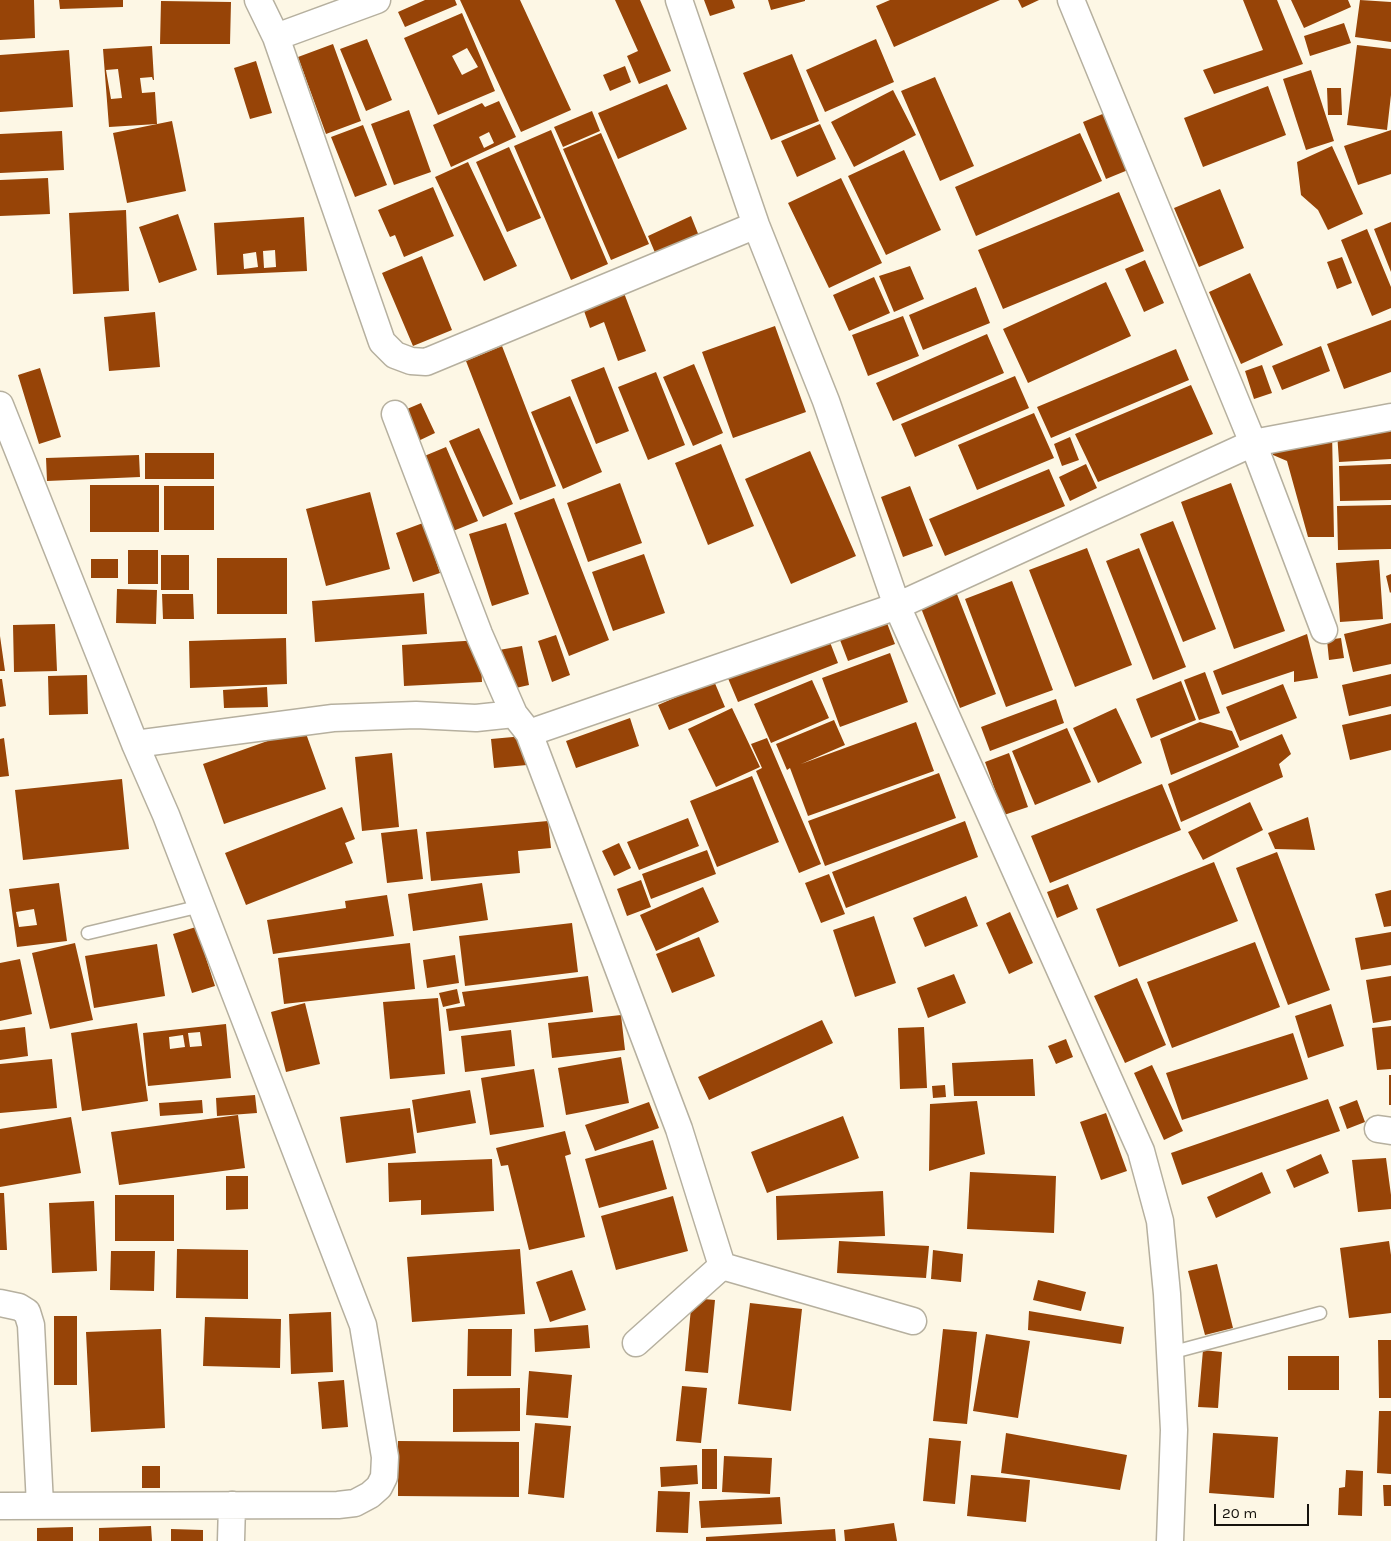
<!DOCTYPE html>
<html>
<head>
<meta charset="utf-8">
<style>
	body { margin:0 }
	#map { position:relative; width:1391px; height:1541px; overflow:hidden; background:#fdf7e5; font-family:Karla,sans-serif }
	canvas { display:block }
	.scale { position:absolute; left:1214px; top:1504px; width:95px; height:22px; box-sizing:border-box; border:2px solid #16130d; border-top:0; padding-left:6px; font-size:15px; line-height:18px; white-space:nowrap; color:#16130d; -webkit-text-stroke:4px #fdf7e5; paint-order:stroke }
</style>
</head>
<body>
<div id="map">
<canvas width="1391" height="1541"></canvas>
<div class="scale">20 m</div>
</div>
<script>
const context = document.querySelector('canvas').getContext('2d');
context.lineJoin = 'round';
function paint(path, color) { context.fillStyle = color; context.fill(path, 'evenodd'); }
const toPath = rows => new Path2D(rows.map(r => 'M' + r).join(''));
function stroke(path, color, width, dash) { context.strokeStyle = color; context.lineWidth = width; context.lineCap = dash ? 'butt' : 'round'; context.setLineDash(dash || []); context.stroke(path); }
const building = toPath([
	[0,0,34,0,35,38,0,40],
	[59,0,123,0,123,7,60,9],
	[425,0,455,0,457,5,405,27,398,12],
	[460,0,520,0,571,110,521,132],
	[615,0,640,0,671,71,639,84,627,56,638,51],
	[704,0,732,0,735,8,710,16],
	[768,0,805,0,805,1,771,10],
	[890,0,1000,0,894,47,876,6],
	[1018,0,1039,0,1022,8],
	[1243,0,1277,0,1303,64,1214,94,1203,70,1263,50],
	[1291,0,1348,0,1351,7,1304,28],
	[1360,0,1391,2,1391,42,1355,37],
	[161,1,231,2,230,44,160,44],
	[462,13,495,91,438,115,404,38],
	[467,48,478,67,462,75,452,56],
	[1344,23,1351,43,1310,56,1304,36],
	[367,39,392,100,366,111,340,49],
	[876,39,894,82,825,112,806,70],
	[333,44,361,121,326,134,298,57],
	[1357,45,1391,49,1391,95,1387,130,1347,125],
	[152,46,154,80,153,80,152,77,140,78,142,93,155,92,157,124,109,127,103,49],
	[118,69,122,98,111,99,106,70],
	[69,50,73,107,0,112,0,55],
	[792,54,819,121,771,140,743,73],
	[256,61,272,113,250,119,234,68],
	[625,66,631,82,610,91,603,75],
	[1311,70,1334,141,1306,150,1283,79],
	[935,77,974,166,940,181,901,91],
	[667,84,687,129,618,159,598,113],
	[1268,86,1286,135,1203,167,1184,118],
	[1327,88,1341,88,1342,115,1328,115],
	[893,90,916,135,854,167,831,122],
	[499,101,516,137,451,167,433,125,482,103,485,107],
	[489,132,494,143,484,148,479,137],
	[409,110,431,172,394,185,371,124],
	[592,111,600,131,563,147,554,127],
	[1105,113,1128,170,1106,179,1083,122],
	[172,121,186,191,127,203,113,133],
	[820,124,836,159,797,177,781,141],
	[363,125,387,185,355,197,331,137],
	[551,130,608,264,571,280,514,146],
	[1391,130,1391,174,1358,185,1344,146],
	[62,131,64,170,0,173,0,134],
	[601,133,649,244,611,260,563,149],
	[1080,133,1102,181,976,236,955,187],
	[1332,146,1363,214,1328,230,1318,210,1301,195,1297,162],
	[509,147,541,218,507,232,476,162],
	[904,150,941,230,886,255,848,176],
	[468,162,517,266,484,281,435,177],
	[48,178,50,214,0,216,0,180],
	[841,178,882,263,829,288,788,203],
	[433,187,454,236,404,257,395,235,390,237,378,210],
	[1220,189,1244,248,1199,267,1174,208],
	[1119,192,1144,251,1003,309,978,250],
	[126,210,129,291,73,294,69,213],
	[178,214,197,270,159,283,139,227],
	[691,216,699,236,656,255,648,236],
	[304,217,307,271,217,275,214,223],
	[275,250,276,267,264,268,263,251],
	[256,252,258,267,244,269,243,254],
	[1391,222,1391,272,1374,229],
	[1367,229,1391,287,1391,308,1372,316,1341,240],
	[422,256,452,330,413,346,382,273],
	[1342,257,1352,283,1337,289,1327,262],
	[1145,260,1164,303,1144,312,1125,269],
	[910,266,924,299,894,312,879,276],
	[1250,273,1283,345,1241,364,1209,292],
	[874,277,890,313,849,331,833,295],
	[1106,282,1131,336,1028,383,1003,329],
	[976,287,990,323,923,350,909,315],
	[624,293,646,351,618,361,604,322,590,328,583,308],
	[155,312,160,367,109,371,104,317],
	[903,316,919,356,868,376,852,335],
	[1391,320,1391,372,1344,389,1327,344],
	[775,326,806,412,733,438,702,352],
	[987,334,1004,373,893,421,876,383],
	[502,346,556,486,520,500,466,361],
	[1321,346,1330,371,1282,390,1272,366],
	[1176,349,1189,380,1051,438,1037,407],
	[694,364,723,433,693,446,663,377],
	[1262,365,1272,393,1254,399,1245,371],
	[604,367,629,431,596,444,571,380],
	[40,368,61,437,39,444,18,375],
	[656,372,685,445,648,460,618,387],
	[1015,376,1029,408,915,457,901,424],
	[1191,385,1213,434,1098,482,1075,434],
	[570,396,602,472,563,489,531,412],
	[421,403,435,433,414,443,400,412],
	[1034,413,1054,458,977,490,958,445],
	[479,428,513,504,483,517,449,441],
	[1274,429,1332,431,1334,537,1308,537,1287,461,1273,455],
	[1391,429,1391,459,1339,462,1337,432],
	[1070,437,1079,460,1062,466,1054,444],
	[721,444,754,526,708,545,675,463],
	[446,447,478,521,453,531,422,457],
	[810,451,856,556,791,584,745,479],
	[145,453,214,453,214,479,145,479],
	[139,455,140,477,47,481,46,458],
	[1086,464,1097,488,1070,501,1059,477],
	[1391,464,1391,500,1340,501,1339,466],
	[1049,469,1065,506,945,556,929,519],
	[620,483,642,543,588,562,567,503],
	[1231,483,1285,631,1234,649,1181,502],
	[90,485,159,485,159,532,90,532],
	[164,486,214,486,214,530,164,530],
	[910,486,933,546,903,557,881,497],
	[370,492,390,569,326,586,306,509],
	[554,498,609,640,569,656,514,513],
	[1391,505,1391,549,1338,550,1337,506],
	[1173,521,1216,629,1183,642,1140,534],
	[423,523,440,573,413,582,396,533],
	[506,523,529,594,492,606,469,534],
	[1087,548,1132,665,1075,687,1029,570],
	[1139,548,1186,667,1153,680,1106,561],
	[128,550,158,550,158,584,128,584],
	[644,554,665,613,613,631,592,572],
	[161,555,189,555,189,590,161,590],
	[217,558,287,558,287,614,217,614],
	[91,559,118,559,118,578,91,578],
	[1379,560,1383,619,1340,622,1336,563],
	[1391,574,1391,592,1390,593,1386,576],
	[1012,581,1053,690,1006,707,965,599],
	[117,589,157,590,156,624,116,623],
	[955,589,996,694,960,708,919,603],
	[424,593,427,634,315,642,312,601],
	[162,594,193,594,194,619,163,619],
	[887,623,895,644,848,661,840,640],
	[1391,623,1391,664,1353,672,1344,634],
	[55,624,57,671,14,672,13,625],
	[1307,634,1318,678,1294,682,1294,671,1222,695,1213,671],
	[556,635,570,675,552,682,538,641],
	[0,636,5,671,0,671],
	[828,637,838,663,738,702,727,676],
	[286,638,287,684,190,688,189,641],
	[1341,638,1344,658,1329,660,1327,640],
	[480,640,482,682,404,686,402,645],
	[522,646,529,685,507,690,499,650],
	[890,653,908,702,840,727,822,678],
	[1205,672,1220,713,1199,720,1184,680],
	[1391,674,1391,706,1349,716,1342,685],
	[87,675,88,714,49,715,48,676],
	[0,679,2,679,6,706,0,707],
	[812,680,829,718,771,743,754,704],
	[714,681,725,707,669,730,658,705],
	[1181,681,1196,720,1151,738,1136,699],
	[1283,684,1297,718,1240,741,1226,707],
	[267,687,268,707,224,708,223,690],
	[1056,699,1064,723,990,751,981,727],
	[732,708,760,767,716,787,688,729],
	[1116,708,1142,763,1098,783,1073,728],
	[1391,714,1391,750,1350,760,1342,725],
	[630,718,639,746,576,768,566,741],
	[834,720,845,745,801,764,916,722,934,771,808,816,790,768,787,770,776,744],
	[1200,722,1232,731,1239,747,1171,775,1160,739],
	[304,728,326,789,224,824,203,764],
	[1067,728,1091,782,1035,805,1012,751],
	[1282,734,1291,754,1279,764,1283,777,1181,822,1168,784],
	[524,736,527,765,494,768,491,739],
	[4,738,9,776,0,777,0,739],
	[767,738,821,864,799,873,756,771,762,768,751,744],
	[392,753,399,827,362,831,355,757],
	[1009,753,1028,807,1004,815,985,762],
	[939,773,956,818,825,866,808,821],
	[752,776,779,842,717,867,690,801],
	[122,779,129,849,23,860,15,790],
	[1162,784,1181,830,1050,883,1031,836],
	[1250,802,1263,830,1203,860,1188,832],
	[342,807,355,839,345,843,353,863,246,905,225,853],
	[1308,817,1315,850,1275,849,1268,833],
	[688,818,699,846,639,870,627,842],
	[548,821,551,848,518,851,520,873,431,881,426,832],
	[965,821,978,857,846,908,832,872],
	[417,829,423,879,387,883,381,833],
	[619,843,631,868,614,876,602,851],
	[707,850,716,874,651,899,642,874],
	[1277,852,1330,990,1288,1005,1236,868],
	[1214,862,1238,921,1119,967,1096,909],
	[829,874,845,914,821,923,805,883],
	[641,880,651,907,627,916,617,889],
	[59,883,67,941,17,947,9,889],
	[34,909,37,925,19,927,16,912],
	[482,883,488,920,413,931,408,894],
	[1068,884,1078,909,1057,918,1047,892],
	[703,887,719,922,656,951,640,915],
	[1391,890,1391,926,1384,927,1375,894],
	[387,895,394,936,273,954,267,920,346,908,345,901],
	[966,896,978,926,925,947,913,918],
	[1010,912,1033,963,1009,974,986,923],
	[874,916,896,983,855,997,833,930],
	[572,923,578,972,465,986,459,936],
	[196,927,215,986,192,993,173,934],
	[1391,932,1391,965,1361,970,1355,938],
	[699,937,715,976,672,993,656,954],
	[1255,942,1280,1007,1172,1048,1147,982],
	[75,943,93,1020,50,1029,32,953],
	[410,943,415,989,284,1004,278,958],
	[157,944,165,996,94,1008,85,956],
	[455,955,459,983,427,988,423,960],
	[20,959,32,1014,0,1021,0,963],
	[954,974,966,1003,928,1018,917,988],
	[588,976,593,1012,449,1031,446,1009,465,1006,462,992],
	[1391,976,1391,1020,1373,1023,1366,980],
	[1137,978,1166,1045,1125,1063,1094,996],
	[457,989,460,1003,443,1007,439,993],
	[438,998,445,1074,390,1079,383,1002],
	[305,1003,320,1064,286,1072,271,1012],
	[1331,1004,1344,1046,1308,1058,1295,1016],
	[621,1015,625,1050,552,1058,548,1023],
	[822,1020,833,1043,709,1100,698,1077],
	[137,1023,148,1101,82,1111,71,1033],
	[226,1024,231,1078,148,1086,143,1033],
	[200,1032,202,1046,190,1047,188,1033],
	[183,1035,185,1047,170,1049,169,1037],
	[1391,1026,1391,1069,1377,1070,1372,1028],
	[25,1027,28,1056,0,1060,0,1030],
	[924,1027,927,1088,900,1089,898,1028],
	[511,1030,515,1066,465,1072,461,1036],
	[1293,1033,1308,1079,1182,1120,1166,1073],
	[1066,1039,1073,1057,1056,1064,1048,1046],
	[621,1057,629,1103,566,1115,558,1068],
	[52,1059,57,1108,0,1113,0,1064],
	[1033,1059,1035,1096,954,1096,952,1063],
	[1152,1065,1183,1131,1164,1140,1134,1073],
	[534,1069,544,1127,490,1135,481,1078],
	[1389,1075,1391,1075,1391,1105,1389,1105],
	[945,1085,946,1097,933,1098,932,1086],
	[470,1090,476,1123,417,1133,412,1100],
	[255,1095,257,1113,217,1116,216,1098],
	[1328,1099,1340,1131,1182,1185,1171,1153],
	[202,1100,203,1113,160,1116,159,1103],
	[1357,1100,1365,1122,1347,1129,1339,1107],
	[977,1101,985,1154,929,1171,930,1104],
	[649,1102,659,1128,595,1151,585,1125],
	[410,1108,416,1153,346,1163,340,1117],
	[1106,1113,1127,1171,1101,1180,1080,1122],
	[238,1115,245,1168,119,1185,111,1132],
	[843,1116,859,1158,767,1193,751,1152],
	[71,1117,81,1173,0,1187,0,1129],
	[565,1131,571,1154,565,1156,585,1237,529,1250,508,1165,501,1166,496,1148],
	[653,1140,667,1189,599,1208,585,1159],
	[1321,1154,1329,1173,1294,1188,1286,1170],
	[1386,1158,1391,1195,1391,1209,1358,1212,1352,1160],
	[492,1159,494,1211,421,1215,421,1200,389,1202,388,1163],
	[970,1172,1056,1176,1054,1233,967,1229],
	[1262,1172,1271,1193,1216,1218,1207,1197],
	[226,1176,248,1176,248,1209,226,1210],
	[883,1191,885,1236,777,1240,776,1196],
	[0,1193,4,1193,7,1250,0,1250],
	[115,1195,174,1195,174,1241,115,1241],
	[673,1196,688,1251,616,1270,601,1216],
	[94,1201,97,1271,52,1273,49,1203],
	[839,1241,929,1246,926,1278,837,1273],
	[1389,1241,1391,1255,1391,1313,1349,1318,1340,1248],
	[177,1249,248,1250,248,1299,176,1298],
	[520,1249,525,1314,412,1322,407,1257],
	[933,1250,963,1254,961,1282,931,1279],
	[111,1251,155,1251,154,1291,110,1290],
	[1217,1264,1233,1328,1205,1335,1188,1271],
	[572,1270,586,1310,550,1322,536,1282],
	[1038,1280,1086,1292,1081,1311,1033,1300],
	[692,1298,715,1300,708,1373,685,1371],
	[750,1303,802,1309,791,1411,738,1404],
	[1029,1311,1124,1327,1121,1344,1028,1330],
	[331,1312,333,1372,291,1374,289,1314],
	[54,1316,77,1316,77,1385,54,1385],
	[205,1317,281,1319,280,1368,203,1366],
	[588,1325,590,1348,535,1352,534,1329],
	[161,1329,165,1428,91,1432,86,1332],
	[468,1329,512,1329,511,1376,467,1376],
	[943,1329,977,1332,967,1424,933,1421],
	[986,1334,1030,1341,1018,1418,973,1411],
	[1378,1340,1391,1340,1391,1398,1379,1398],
	[1203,1350,1222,1352,1218,1408,1198,1407],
	[1288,1356,1339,1356,1339,1390,1288,1390],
	[529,1371,572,1375,568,1418,526,1415],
	[344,1380,348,1427,322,1429,318,1382],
	[682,1386,707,1388,701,1443,676,1441],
	[520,1388,520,1431,453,1432,453,1389],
	[1379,1411,1391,1411,1391,1474,1377,1473],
	[535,1423,571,1426,564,1498,528,1494],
	[1006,1433,1127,1455,1120,1490,1001,1473],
	[1213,1433,1278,1437,1274,1498,1209,1493],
	[929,1438,961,1441,955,1504,923,1501],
	[398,1441,519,1442,519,1497,398,1496],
	[702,1449,717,1449,717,1489,702,1489],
	[724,1456,772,1458,770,1494,722,1492],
	[697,1465,698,1484,661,1487,660,1467],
	[142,1466,160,1466,160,1488,142,1488],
	[1346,1470,1363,1471,1362,1516,1338,1515,1339,1488,1345,1487],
	[971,1475,1030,1480,1026,1522,967,1516],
	[1383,1485,1391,1485,1391,1506,1384,1506],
	[658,1491,690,1492,688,1533,656,1532],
	[780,1497,782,1524,701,1528,699,1501],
	[894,1523,897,1541,845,1541,844,1530],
	[151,1526,152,1541,99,1541,99,1528],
	[73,1527,73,1541,37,1541,37,1528],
	[171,1529,203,1530,203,1541,171,1541],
	[835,1529,836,1541,706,1541,706,1537]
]);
const lane = toPath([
	[88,933,201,906],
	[1170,1353,1320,1313]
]);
const street = toPath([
	[258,0,276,37,382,342,395,355,411,361,426,362,756,225],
	[679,0,756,225,826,401,897,606,1141,1151,1160,1221,1167,1294,1174,1430,1170,1541],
	[1071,0,1253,443,1324,630],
	[276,37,377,0],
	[0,405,135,744,166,815,363,1325,385,1457,384,1477,379,1487,370,1495,355,1503,338,1505,0,1506],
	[395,414,479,634,514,714,529,733,679,1129,722,1266,636,1343],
	[529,733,897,606,1253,443,1391,417],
	[135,744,333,718,416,715,476,718,514,714],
	[1378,1129,1391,1131],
	[722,1266,913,1321],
	[0,1303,19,1307,27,1312,31,1325,40,1505],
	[231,1541,232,1505]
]);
paint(building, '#974407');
stroke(lane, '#b6b09f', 15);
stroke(street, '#b6b09f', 29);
stroke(lane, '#fff', 12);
stroke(street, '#fff', 26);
</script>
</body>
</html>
